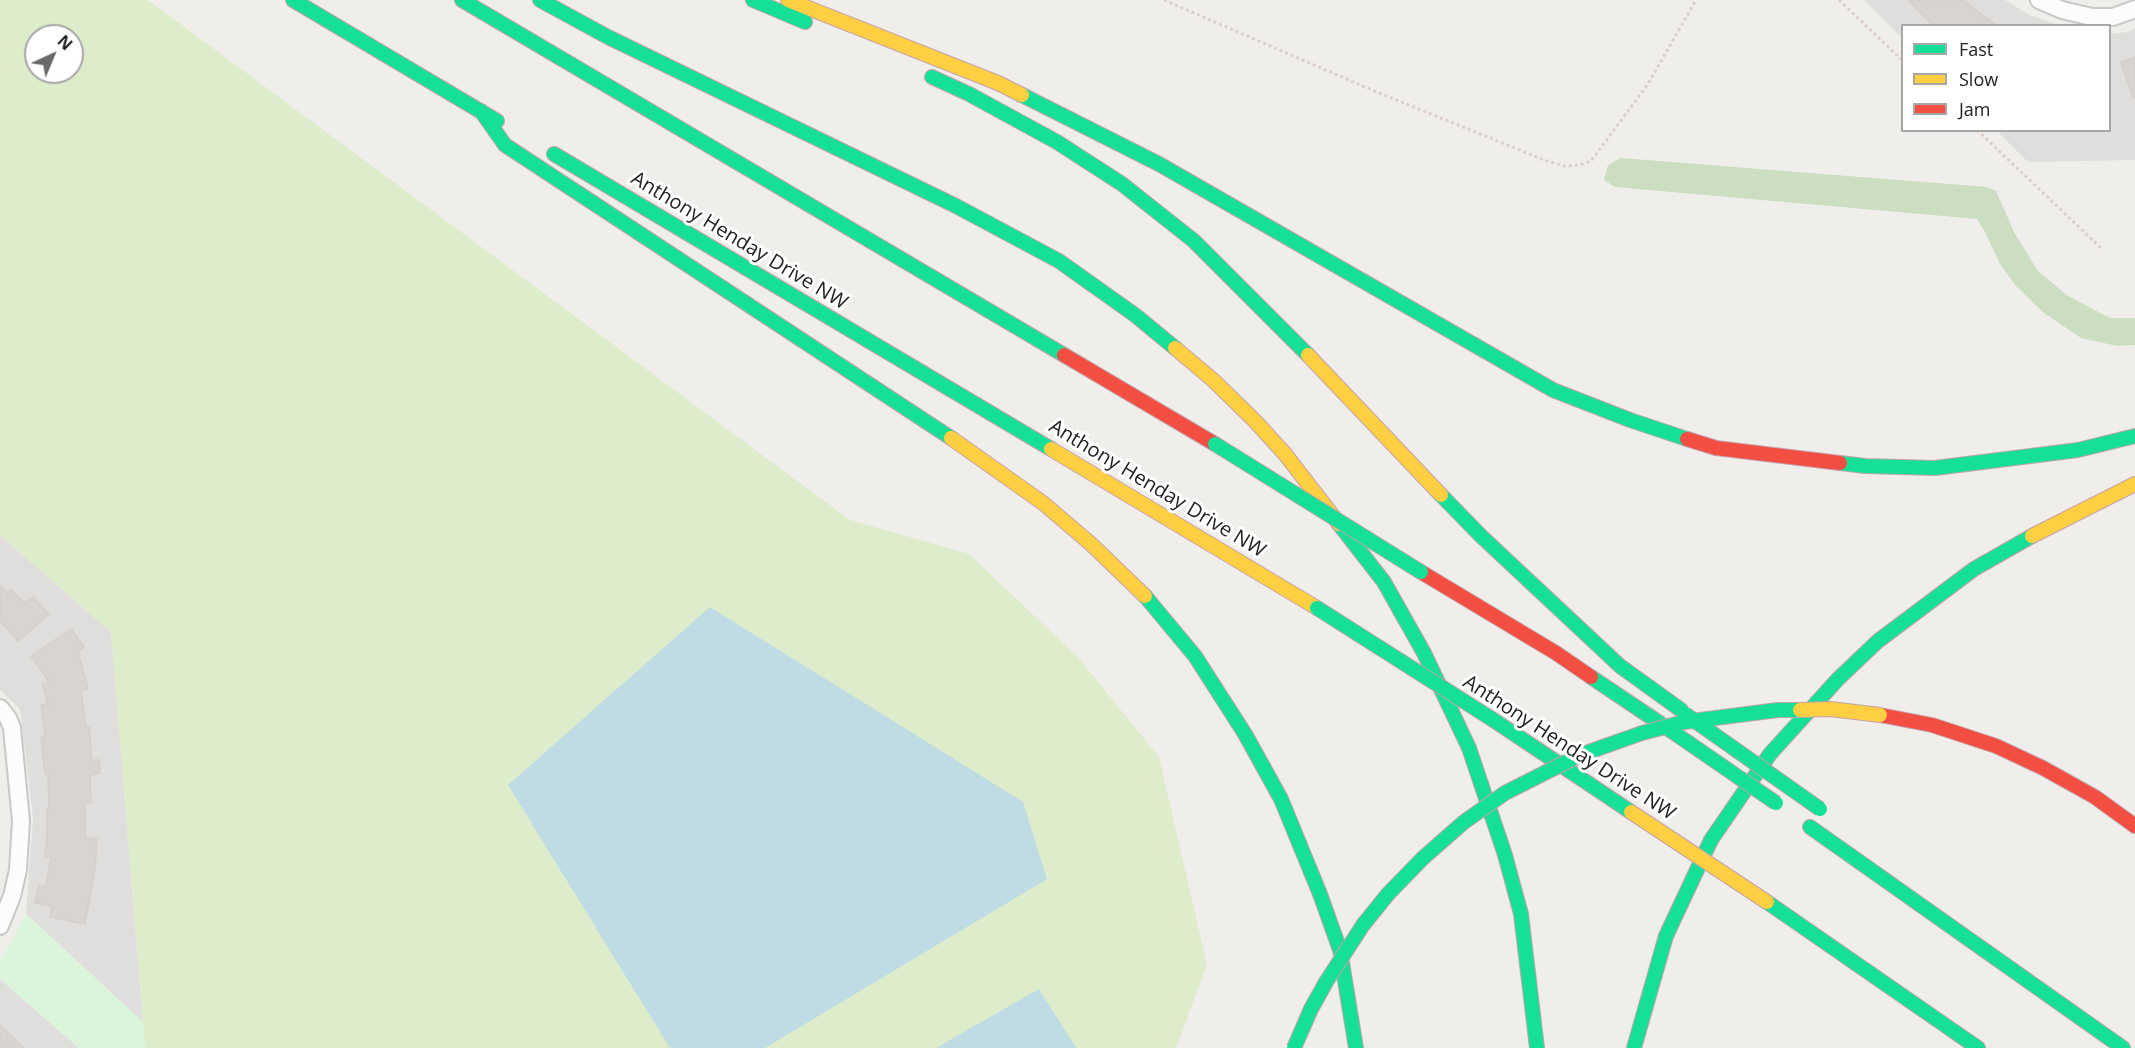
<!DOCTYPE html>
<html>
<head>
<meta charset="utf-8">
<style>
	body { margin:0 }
	#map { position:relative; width:2135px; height:1048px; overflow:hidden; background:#f0eeeb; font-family:"Open Sans",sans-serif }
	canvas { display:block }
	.legend { position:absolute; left:1901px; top:24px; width:210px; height:108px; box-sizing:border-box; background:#fff; border:2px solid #a7a7a7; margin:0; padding:8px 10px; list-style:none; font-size:18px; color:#222 }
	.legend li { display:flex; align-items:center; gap:12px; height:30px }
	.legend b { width:30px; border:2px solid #a7a7a7 }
	.north { position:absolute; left:24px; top:24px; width:60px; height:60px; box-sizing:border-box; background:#fff; border:2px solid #a7a7a7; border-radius:50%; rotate:44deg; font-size:16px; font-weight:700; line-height:24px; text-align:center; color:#222 }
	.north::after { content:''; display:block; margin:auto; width:21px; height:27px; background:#6a6968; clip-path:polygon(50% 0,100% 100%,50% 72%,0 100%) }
</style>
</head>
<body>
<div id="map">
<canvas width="2135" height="1048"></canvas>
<ul class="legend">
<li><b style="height:8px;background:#16e098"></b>Fast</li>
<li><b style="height:8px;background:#ffcf43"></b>Slow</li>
<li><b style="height:8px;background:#f24e42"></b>Jam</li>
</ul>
<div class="north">N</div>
</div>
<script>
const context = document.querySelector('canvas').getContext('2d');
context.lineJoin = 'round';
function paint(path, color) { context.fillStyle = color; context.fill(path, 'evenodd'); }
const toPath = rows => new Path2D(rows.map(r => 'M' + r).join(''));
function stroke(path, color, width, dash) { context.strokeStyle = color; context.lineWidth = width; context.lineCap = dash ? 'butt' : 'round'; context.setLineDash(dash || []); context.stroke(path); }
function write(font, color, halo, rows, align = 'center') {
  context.font = font + ' "Open Sans",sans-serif'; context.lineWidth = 6; context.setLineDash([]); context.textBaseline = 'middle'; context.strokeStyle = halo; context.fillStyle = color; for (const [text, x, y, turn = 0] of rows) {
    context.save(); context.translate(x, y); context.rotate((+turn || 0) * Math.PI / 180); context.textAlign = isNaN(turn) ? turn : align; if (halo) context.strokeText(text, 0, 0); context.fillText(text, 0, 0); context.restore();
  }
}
const residential = toPath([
	[1864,0,2005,0,2029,15,2059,25,1902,26,1902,38],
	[2135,28,2135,160,2028,162,1997,131,2110,130,2110,34,2128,32],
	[0,535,111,632,143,1022,26,914,33,818,20,709,0,690],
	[0,979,79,1048,0,1048]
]);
const grass = toPath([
	[0,0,146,0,152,3,850,520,969,554,1077,656,1159,757,1207,965,1176,1048,145,1048,111,632,0,535],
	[36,36,72,36,72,72,36,72]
]);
const forest = toPath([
	[1621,158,1987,187,1996,191,2014,232,2038,271,2068,296,2110,318,2135,318,2135,345,2117,346,2081,338,2044,313,2016,286,2000,264,1984,230,1977,219,1615,187,1604,180,1608,165]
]);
const park = toPath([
	[26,914,143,1022,145,1048,79,1048,0,979,0,962]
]);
const water = toPath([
	[710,607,1023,802,1047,879,765,1048,670,1048,508,785],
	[1039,989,1076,1048,936,1048]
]);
const building = toPath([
	[1908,0,1963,0,1997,26,1934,26,1908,0],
	[2135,57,2135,98,2133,98,2121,62,2135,57],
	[0,586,8,593,11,590,25,603,33,597,49,614,18,641,0,621,0,586],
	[71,629,84,647,78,652,88,689,81,691,86,727,89,727,92,760,99,760,100,773,90,775,91,803,85,803,85,838,97,839,95,868,85,924,50,917,52,906,35,903,39,885,46,887,51,857,45,857,47,835,47,809,49,809,48,774,45,774,41,737,45,737,41,705,48,704,42,684,49,682,31,656,71,629],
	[0,1025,24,1048,0,1048,0,1025]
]);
const path = toPath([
	[1164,0,1372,90,1544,160,1564,166,1579,165,1591,161,1648,84,1696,0],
	[1839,0,1902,60],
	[1977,130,2101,248]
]);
const street = toPath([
	[2039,0,2062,10,2092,17,2113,17,2135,9],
	[0,708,8,718,12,728,21,821,18,870,12,896,0,926]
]);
const fast = toPath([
	[293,0,497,121],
	[462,0,1064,355],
	[540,0,608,37,956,206,1059,261,1135,315,1175,348],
	[753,0,805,22],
	[932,77,969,94,1057,142,1122,184,1194,241,1308,355],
	[1022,95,1159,164,1553,390,1630,420,1687,439],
	[481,111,505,145,951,438],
	[554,154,1051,449],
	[1840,463,1865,466,1935,468,2078,450,2135,436],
	[1441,495,1481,536,1620,666,1681,710],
	[1339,524,1384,582,1424,653,1469,748,1505,855,1521,914,1537,1048],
	[1145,596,1195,656,1245,734,1281,799,1320,894,1340,950,1356,1048],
	[1591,677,1670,730],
	[1495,721,1631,812],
	[1810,827,2123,1048],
	[1767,902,1978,1048],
	[1634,1048,1666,936,1711,840,1770,754,1838,679,1878,641,1974,569,2032,536]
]);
const slow = toPath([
	[788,0,998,83,1022,95],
	[1175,348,1213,380,1255,421,1285,454,1339,524],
	[1308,355,1441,495],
	[951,438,1043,503,1091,544,1145,596],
	[1051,449,1317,608],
	[2032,536,2135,484]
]);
const jam = toPath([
	[1064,355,1215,444],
	[1687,439,1716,448,1840,463],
	[1421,572,1556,653,1591,677],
	[1880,715,1932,725,1996,746,2043,768,2095,797,2135,826]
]);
const fastBridge = toPath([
	[1215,444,1421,572],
	[1317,608,1495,721],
	[1685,714,1820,809],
	[1670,730,1776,803],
	[1294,1048,1311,1009,1326,982,1363,925,1388,894,1423,858,1464,822,1505,793,1580,755,1642,733,1684,722,1778,710,1800,710]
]);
const slowBridge = toPath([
	[1800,710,1830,709,1880,715],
	[1631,812,1767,902]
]);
const streetNames = [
	["Anthony Henday Drive NW",739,241,31],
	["Anthony Henday Drive NW",1157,489,31],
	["Anthony Henday Drive NW",1569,748,33]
];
paint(residential, '#dfdedc');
paint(grass, '#ddeccb');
paint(forest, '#cbdec1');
paint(park, '#daf5da');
paint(water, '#bfdbe3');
paint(building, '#d7d4d2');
stroke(building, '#d3d0cc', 1.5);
stroke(street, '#c9c8c7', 20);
stroke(fast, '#c5a2ac', 16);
stroke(slow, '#c5a2ac', 16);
stroke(jam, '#c5a2ac', 16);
stroke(path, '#dccecd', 3, [3, 3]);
stroke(street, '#fdfcfc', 16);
stroke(fast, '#16e098', 14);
stroke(slow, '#ffcf43', 14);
stroke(jam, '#f24e42', 14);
stroke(fastBridge, '#c5a2ac', 16, []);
stroke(slowBridge, '#c5a2ac', 16, []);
stroke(fastBridge, '#16e098', 14);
stroke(slowBridge, '#ffcf43', 14);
write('20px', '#222', '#fff', streetNames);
</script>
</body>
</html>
